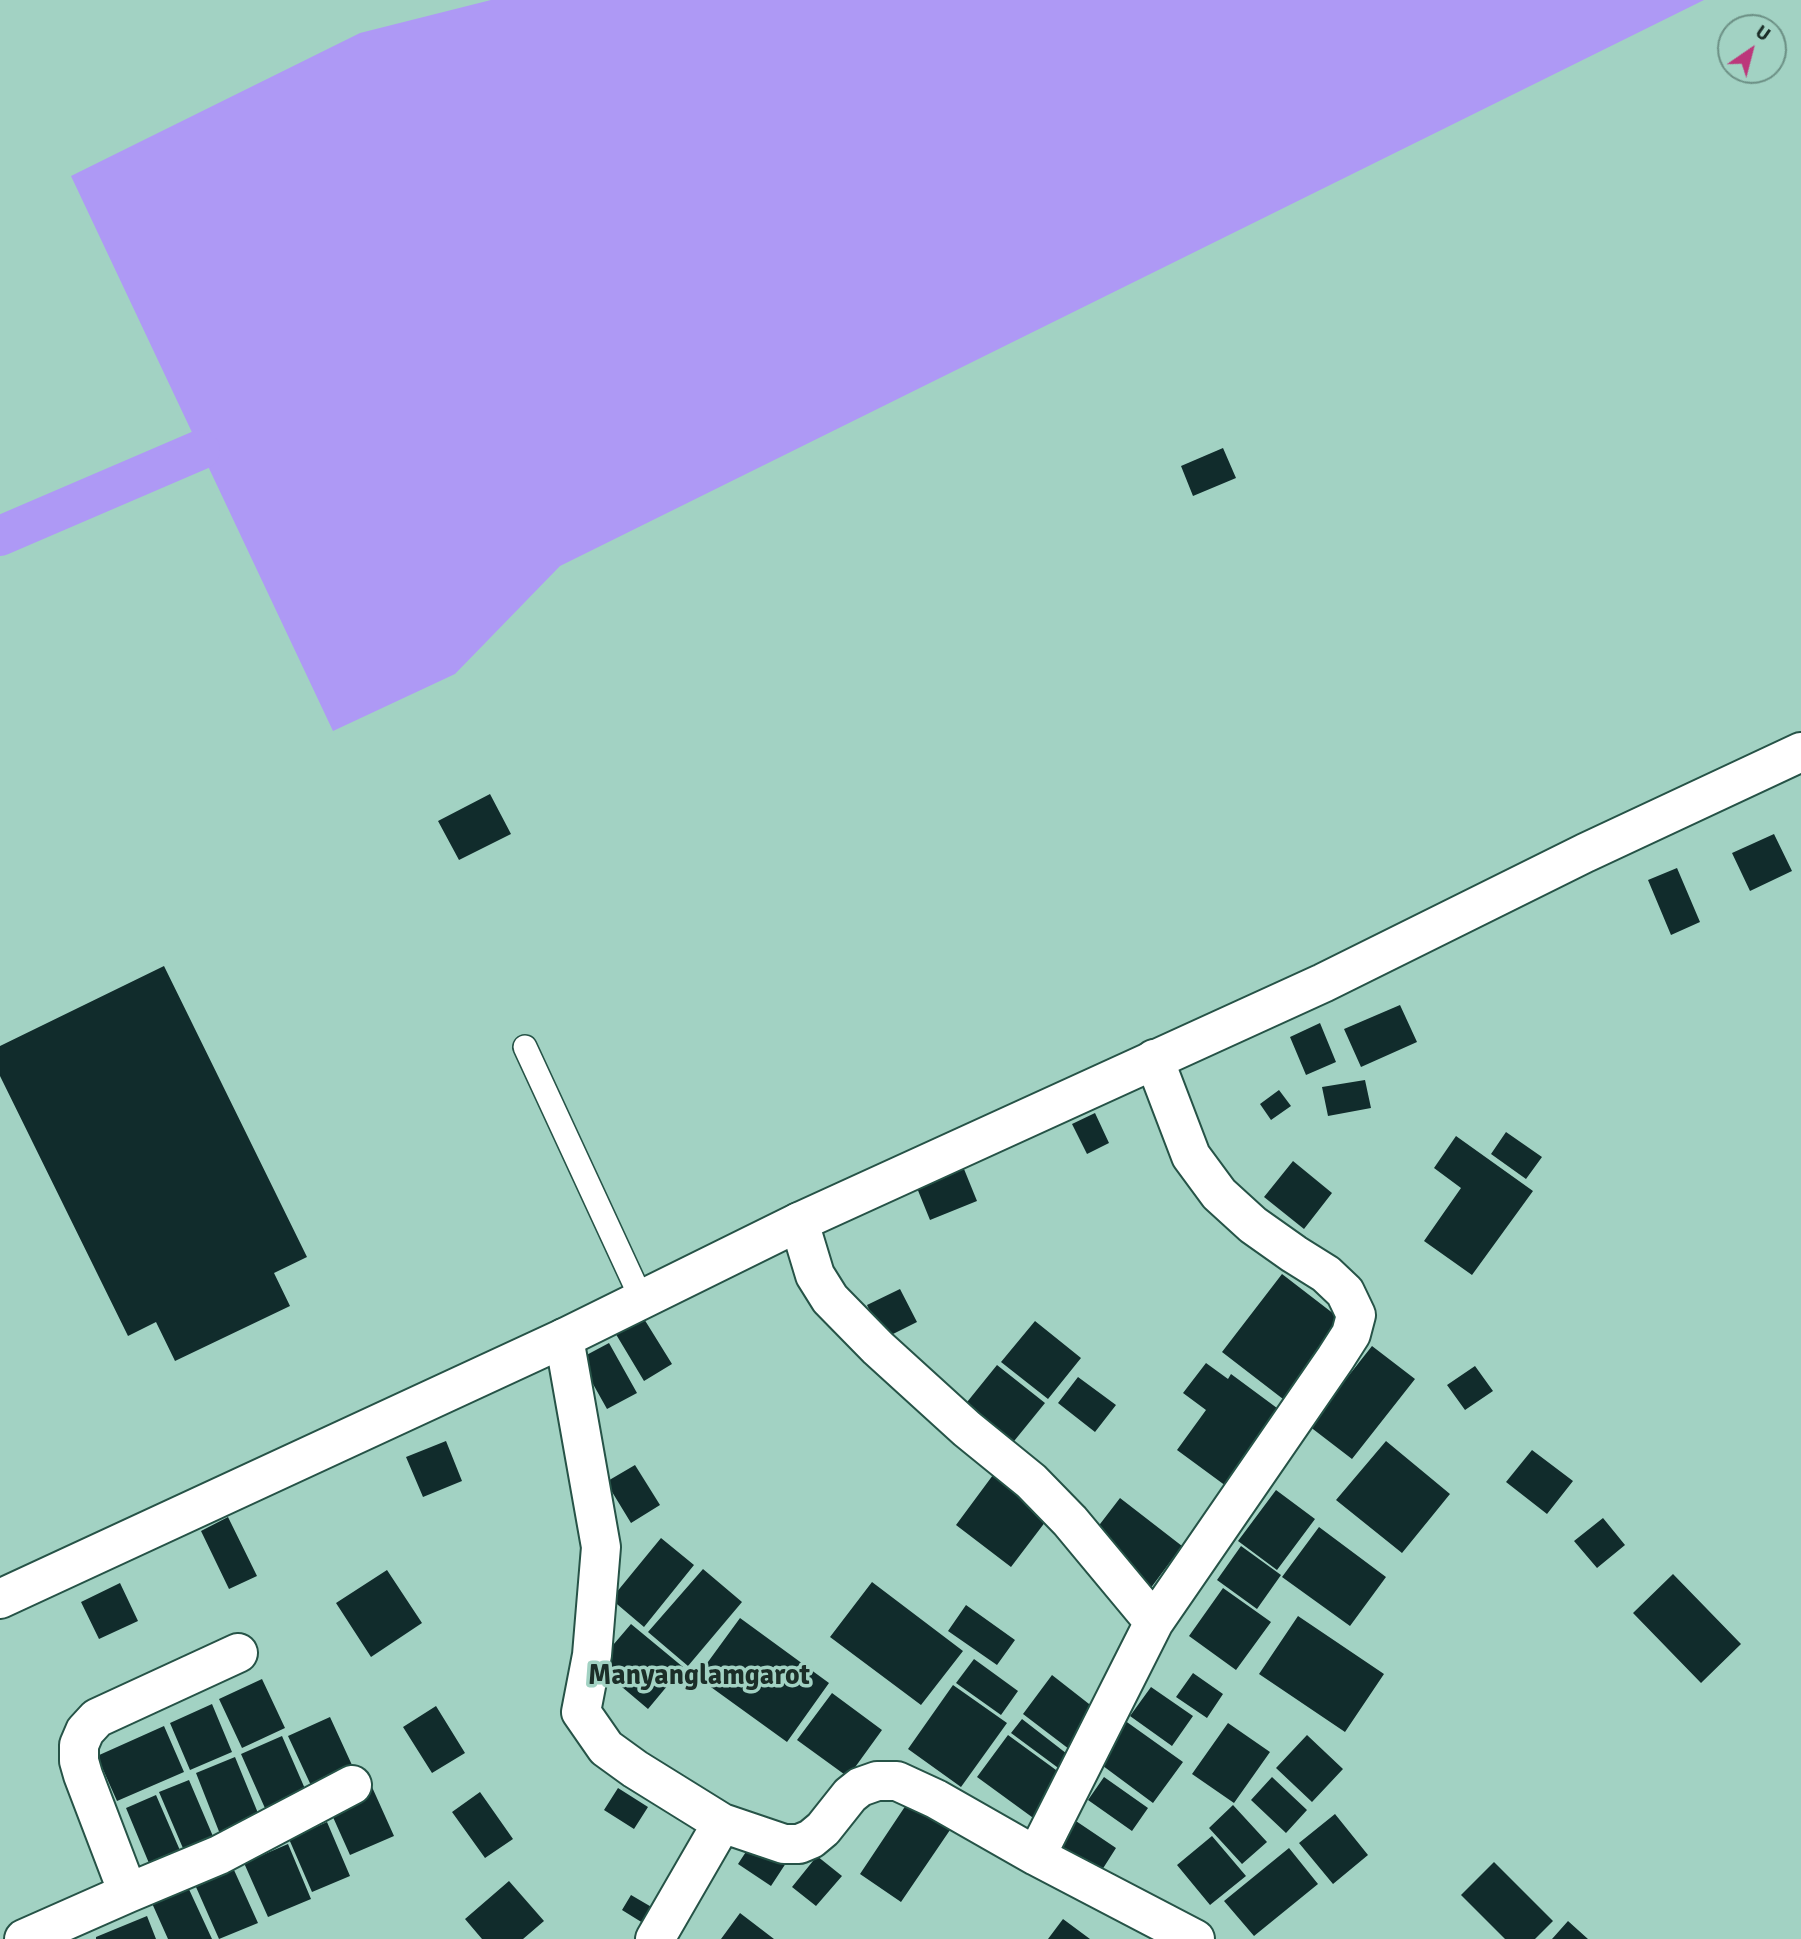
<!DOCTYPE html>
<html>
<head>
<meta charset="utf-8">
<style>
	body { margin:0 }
	#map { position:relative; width:1801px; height:1939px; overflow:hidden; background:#a2d2c3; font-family:Signika,sans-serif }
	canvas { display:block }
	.north { position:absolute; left:1717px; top:14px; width:70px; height:70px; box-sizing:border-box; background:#a2d2c3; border:2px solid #6c9085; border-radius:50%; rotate:35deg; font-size:19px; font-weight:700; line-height:28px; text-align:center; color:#1b2e28 }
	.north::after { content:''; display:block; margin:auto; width:24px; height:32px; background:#bc377b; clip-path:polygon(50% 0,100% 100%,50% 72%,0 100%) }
</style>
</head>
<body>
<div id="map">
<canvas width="1801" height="1939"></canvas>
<div class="north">U</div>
</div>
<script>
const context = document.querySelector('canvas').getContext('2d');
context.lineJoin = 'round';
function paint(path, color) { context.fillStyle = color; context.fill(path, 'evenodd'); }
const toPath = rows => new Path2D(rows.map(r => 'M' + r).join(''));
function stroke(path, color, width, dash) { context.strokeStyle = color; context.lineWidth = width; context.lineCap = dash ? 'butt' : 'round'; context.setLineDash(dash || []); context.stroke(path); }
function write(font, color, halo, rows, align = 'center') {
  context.font = font + ' Signika,sans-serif'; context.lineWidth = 7; context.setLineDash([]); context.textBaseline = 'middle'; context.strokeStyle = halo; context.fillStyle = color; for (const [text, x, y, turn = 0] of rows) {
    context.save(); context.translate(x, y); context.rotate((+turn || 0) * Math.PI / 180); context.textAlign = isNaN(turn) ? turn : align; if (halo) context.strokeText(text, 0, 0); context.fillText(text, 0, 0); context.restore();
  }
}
const water = toPath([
	[491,0,1704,0,560,566,455,674,333,731,71,176,360,33]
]);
const canal = toPath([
	[0,536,200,450]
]);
const building = toPath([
	[1223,448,1236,478,1193,496,1181,466],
	[490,794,511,834,459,860,438,821],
	[1774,834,1792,871,1750,891,1732,853],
	[1677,868,1700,922,1671,935,1648,880],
	[164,966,307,1257,274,1273,290,1306,175,1361,156,1322,128,1336,0,1076,0,1046],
	[1400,1005,1417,1042,1361,1067,1344,1029],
	[1320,1023,1336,1062,1306,1075,1290,1037],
	[1365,1080,1371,1108,1328,1116,1322,1087],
	[1279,1090,1291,1106,1271,1120,1260,1104],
	[1095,1113,1109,1143,1087,1154,1072,1124],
	[1506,1132,1542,1157,1526,1179,1491,1154],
	[1456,1136,1533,1191,1472,1275,1424,1241,1461,1188,1434,1168],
	[1293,1161,1332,1193,1304,1229,1264,1197],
	[964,1169,977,1201,930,1220,917,1188],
	[1282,1274,1343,1321,1283,1399,1222,1352],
	[900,1289,917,1322,883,1339,867,1305],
	[641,1314,672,1364,644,1381,614,1331],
	[1035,1321,1081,1358,1048,1399,1001,1362],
	[609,1343,637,1393,607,1409,579,1359],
	[1372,1346,1415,1379,1352,1459,1309,1426],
	[1206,1363,1228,1379,1231,1374,1281,1411,1226,1486,1177,1450,1206,1410,1183,1393],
	[997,1365,1045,1403,1006,1451,959,1412],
	[1475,1366,1493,1391,1465,1410,1447,1385],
	[1078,1377,1116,1405,1095,1432,1058,1403],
	[446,1441,462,1481,423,1497,406,1457],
	[1386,1441,1450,1494,1402,1553,1336,1500],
	[1532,1450,1573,1481,1547,1514,1506,1482],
	[635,1465,660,1505,631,1523,606,1482],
	[993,1475,1049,1517,1011,1567,956,1525],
	[1276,1490,1315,1519,1277,1570,1238,1541],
	[1120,1498,1182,1546,1150,1589,1087,1541],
	[228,1517,257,1576,229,1589,201,1531],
	[1603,1518,1625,1545,1597,1568,1574,1541],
	[1319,1527,1386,1577,1350,1626,1282,1577],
	[661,1538,694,1565,644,1627,611,1599],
	[1241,1546,1281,1575,1257,1609,1217,1580],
	[703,1569,742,1602,688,1666,648,1632],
	[387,1570,422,1623,371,1657,336,1603],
	[1673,1574,1741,1644,1701,1683,1633,1613],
	[872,1582,963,1651,921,1705,830,1637],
	[120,1583,138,1621,99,1639,81,1602],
	[1223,1588,1271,1622,1236,1670,1189,1636],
	[966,1605,1015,1640,997,1665,948,1631],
	[1298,1616,1384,1674,1345,1732,1259,1674],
	[740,1618,829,1683,787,1742,697,1677],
	[631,1624,683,1667,648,1709,596,1665],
	[974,1659,1018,1691,1001,1715,956,1683],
	[1193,1673,1223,1694,1207,1718,1176,1697],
	[1052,1675,1098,1711,1069,1749,1023,1714],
	[262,1679,285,1728,242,1748,219,1699],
	[953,1685,1007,1723,961,1787,908,1749],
	[1151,1687,1193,1716,1172,1746,1130,1716],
	[832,1693,882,1730,848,1777,797,1740],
	[212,1704,232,1752,190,1770,170,1723],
	[436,1706,465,1753,432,1773,403,1727],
	[330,1717,357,1776,315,1794,288,1736],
	[1022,1719,1071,1757,1061,1770,1011,1733],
	[1124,1720,1183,1762,1153,1803,1095,1760],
	[1228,1723,1270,1752,1234,1803,1192,1774],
	[164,1726,184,1772,117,1801,97,1756],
	[1008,1735,1067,1778,1036,1820,977,1777],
	[1307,1735,1343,1769,1312,1802,1276,1768],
	[282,1736,309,1798,268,1815,241,1754],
	[235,1757,260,1818,220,1834,196,1773],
	[1104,1777,1148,1808,1132,1831,1088,1800],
	[1272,1777,1307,1810,1286,1833,1251,1800],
	[189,1780,215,1841,185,1853,159,1792],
	[372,1787,394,1836,350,1855,328,1806],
	[618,1788,648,1807,634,1829,604,1810],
	[480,1792,513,1839,485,1858,452,1812],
	[156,1795,182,1855,151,1868,126,1808],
	[908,1802,950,1830,901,1902,860,1874],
	[1233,1805,1267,1842,1242,1864,1209,1828],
	[1335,1814,1368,1855,1333,1884,1299,1843],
	[1070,1817,1116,1848,1095,1881,1048,1849],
	[327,1822,350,1876,312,1892,289,1839],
	[1212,1836,1246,1876,1210,1905,1177,1865],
	[755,1838,788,1860,771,1886,738,1864],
	[288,1844,311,1899,268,1917,244,1863],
	[1289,1848,1318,1884,1254,1936,1224,1901],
	[817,1856,842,1876,816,1906,792,1887],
	[1494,1862,1553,1921,1535,1939,1505,1939,1461,1895],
	[234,1870,258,1923,219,1939,196,1887],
	[509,1881,544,1921,523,1939,482,1939,465,1919],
	[187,1885,212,1939,168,1939,151,1901],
	[631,1895,660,1912,651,1928,622,1910],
	[740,1913,774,1939,721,1939],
	[147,1916,156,1939,96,1939,96,1937],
	[1063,1919,1090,1939,1048,1939],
	[1568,1921,1588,1939,1552,1939]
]);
const service = toPath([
	[525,1047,642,1300]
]);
const minor = toPath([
	[799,1222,815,1275,830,1299,878,1348,967,1429,1031,1481,1070,1521,1154,1622],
	[564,1338,601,1547,592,1655,581,1712,606,1748,635,1769,722,1823,655,1939],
	[722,1823,784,1844,799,1844,811,1839,823,1829,850,1795,860,1787,877,1781,897,1781,936,1799,1036,1856,1195,1939],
	[1036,1856,1154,1622,1335,1359,1351,1334,1356,1315,1345,1292,1326,1274,1294,1254,1253,1225,1219,1194,1191,1156,1154,1059],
	[128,1893,83,1775,79,1761,79,1745,85,1731,97,1718,238,1653],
	[24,1939,128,1893,219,1855,352,1785]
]);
const tertiary = toPath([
	[0,1599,564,1338,799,1222,1323,983,1585,853,1801,752]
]);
const quarterNames = [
	["Manyanglamgarot",699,1677]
];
paint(water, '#ae99f5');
stroke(canal, '#ae99f5', 40);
paint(building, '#112c2c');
stroke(service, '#265347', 26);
stroke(minor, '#265347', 42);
stroke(tertiary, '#265347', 42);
stroke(service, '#fff', 23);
stroke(minor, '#fff', 38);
stroke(tertiary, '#fff', 38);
write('bold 28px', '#1b2e28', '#a2d2c3', quarterNames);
</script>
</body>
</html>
